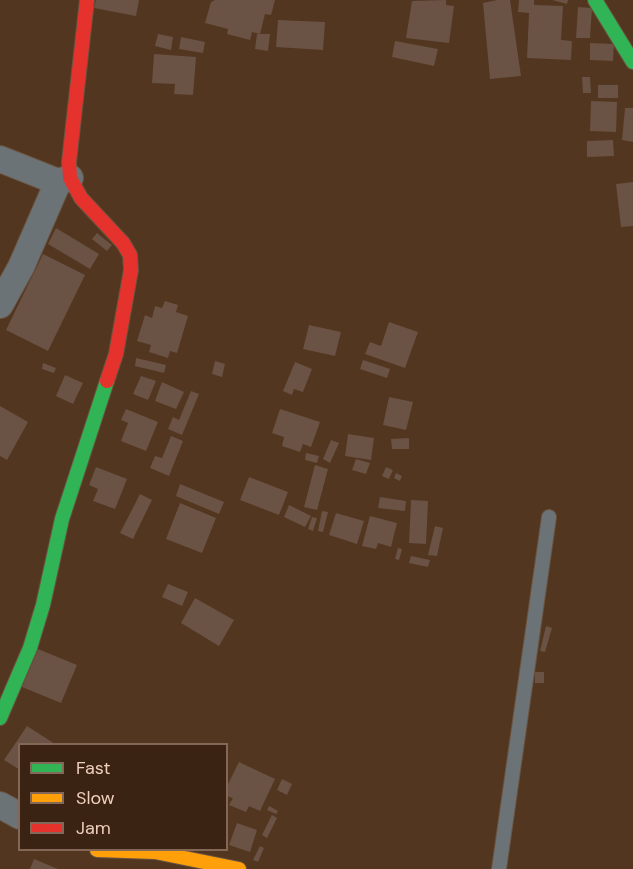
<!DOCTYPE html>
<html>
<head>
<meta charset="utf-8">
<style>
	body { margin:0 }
	#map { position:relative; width:633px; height:869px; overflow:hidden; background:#52361f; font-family:"DM Sans",sans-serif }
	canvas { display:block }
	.legend { position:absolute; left:18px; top:743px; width:210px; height:108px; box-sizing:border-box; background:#3b2314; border:2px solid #836858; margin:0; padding:8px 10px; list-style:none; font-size:18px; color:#f0d0bd }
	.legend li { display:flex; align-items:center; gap:12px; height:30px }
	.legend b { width:30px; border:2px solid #836858 }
</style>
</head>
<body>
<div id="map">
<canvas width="633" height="869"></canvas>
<ul class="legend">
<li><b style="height:8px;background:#30b455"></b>Fast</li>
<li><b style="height:8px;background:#ff9f0a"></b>Slow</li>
<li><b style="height:8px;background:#e5322d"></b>Jam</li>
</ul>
</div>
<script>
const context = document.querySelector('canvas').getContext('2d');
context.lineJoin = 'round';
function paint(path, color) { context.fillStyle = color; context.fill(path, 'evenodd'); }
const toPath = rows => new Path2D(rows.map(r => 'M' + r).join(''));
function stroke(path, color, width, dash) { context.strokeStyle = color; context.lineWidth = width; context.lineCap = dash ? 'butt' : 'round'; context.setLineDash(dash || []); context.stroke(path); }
const building = toPath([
	[96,0,139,0,136,16,94,8],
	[215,0,275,0,271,15,265,14,260,34,252,32,250,40,227,34,228,29,205,23,211,2],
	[446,0,446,5,454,6,449,43,406,38,412,1],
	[497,0,510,0,521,76,490,79,483,3],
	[519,0,534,0,534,5,563,6,561,40,572,41,571,60,527,58,529,13,518,12],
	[552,0,568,0,567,4],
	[578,7,592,8,590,38,576,38],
	[278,20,325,22,323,50,276,47],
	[158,34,173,37,171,50,155,46],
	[257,34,270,34,268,51,255,49],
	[181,37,205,42,203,53,179,49],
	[395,41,438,49,434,66,392,57],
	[590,43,614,44,613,61,590,60],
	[154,54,196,57,193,95,174,94,175,84,152,83],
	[582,77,590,77,591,93,583,93],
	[598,85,618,85,618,98,598,98],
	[591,101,617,102,616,132,590,131],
	[625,108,633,108,633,142,622,140],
	[613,140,614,156,587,157,587,141],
	[633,182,633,226,621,227,616,184],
	[56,228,99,254,90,269,48,244],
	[97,233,112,245,107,251,92,239],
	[43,254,85,275,48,351,6,330],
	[165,301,178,305,176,312,188,316,177,353,170,351,168,358,149,352,151,345,137,341,145,315,152,318,155,306,162,308],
	[389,322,418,332,405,368,365,354,370,342,381,346],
	[309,325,341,332,335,356,303,349],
	[136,358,166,365,164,373,135,366],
	[363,360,390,369,387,378,360,369],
	[215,361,225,364,222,377,212,374],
	[295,362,312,369,303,392,294,389,292,395,283,391],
	[43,363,56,368,54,373,42,369],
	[65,375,83,383,73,404,56,396],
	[141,376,156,381,148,400,133,394],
	[162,382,184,392,176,409,155,401],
	[191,391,199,394,182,435,168,429,173,417,179,420],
	[389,397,413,402,406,430,383,425],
	[0,406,28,422,7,460,0,456],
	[126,409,158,422,146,451,121,441,128,423,121,420],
	[280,409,320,422,311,447,303,444,300,452,282,446,284,437,272,433],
	[348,434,374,438,371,460,345,456],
	[171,436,183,441,169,476,150,468,155,456,162,458],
	[409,438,409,449,392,449,391,439],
	[331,440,339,443,330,463,323,459],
	[306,453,319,456,317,463,305,460],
	[356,459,370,463,366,474,352,470],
	[315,465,328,469,317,510,304,507],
	[96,467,127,479,115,509,93,501,98,489,89,485],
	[386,467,393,470,389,479,382,476],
	[396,473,402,476,400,481,394,478],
	[249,477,288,492,279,515,240,500],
	[180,484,224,502,219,514,176,496],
	[140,494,152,500,133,539,120,533],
	[380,497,406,501,405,511,378,508],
	[411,500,428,501,426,544,409,543],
	[180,503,216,518,202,553,166,539],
	[289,505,311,516,305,527,284,517],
	[322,511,328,512,323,532,318,531],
	[336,513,364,521,357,544,329,535],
	[370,516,397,523,391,547,378,543,376,549,362,546],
	[312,517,317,518,313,531,308,529],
	[435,526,443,528,437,556,428,555],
	[398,548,402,549,399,560,395,559],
	[411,556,430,560,428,567,409,563],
	[168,584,188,592,182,606,162,597],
	[195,598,234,620,219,646,181,623],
	[546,626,552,628,545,652,540,651],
	[38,649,77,665,61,703,22,687],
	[535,672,544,672,544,683,535,683],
	[27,726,55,744,20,744,20,770,4,760],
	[239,762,275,779,260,811,249,806,246,812,229,805,233,798,226,796,226,788],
	[282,779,292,784,287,795,277,790],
	[269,806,278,811,276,814,267,810],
	[272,815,277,818,267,838,262,835],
	[237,823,257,830,250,852,229,845],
	[260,846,264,848,258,862,253,860],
	[34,859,58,869,30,869]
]);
const lane = toPath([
	[499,869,549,517]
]);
const street = toPath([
	[0,159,58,182,70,178],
	[0,305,21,267,58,182],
	[0,805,20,816]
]);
const fast = toPath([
	[595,0,633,62],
	[0,718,30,648,43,605,62,519,107,381]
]);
const slow = toPath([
	[97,850,155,852,239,869]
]);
const jam = toPath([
	[87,0,69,162,70,178,81,198,123,243,130,255,131,270,116,354,107,381]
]);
paint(building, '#6a5244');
stroke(lane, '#6a5340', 16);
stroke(street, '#6a5340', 28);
stroke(fast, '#6a5340', 16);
stroke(slow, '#6a5340', 16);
stroke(jam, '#6a5340', 16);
stroke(lane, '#6c7376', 14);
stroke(street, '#6c7376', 26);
stroke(fast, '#30b455', 14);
stroke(slow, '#ff9f0a', 14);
stroke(jam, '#e5322d', 14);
</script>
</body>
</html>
